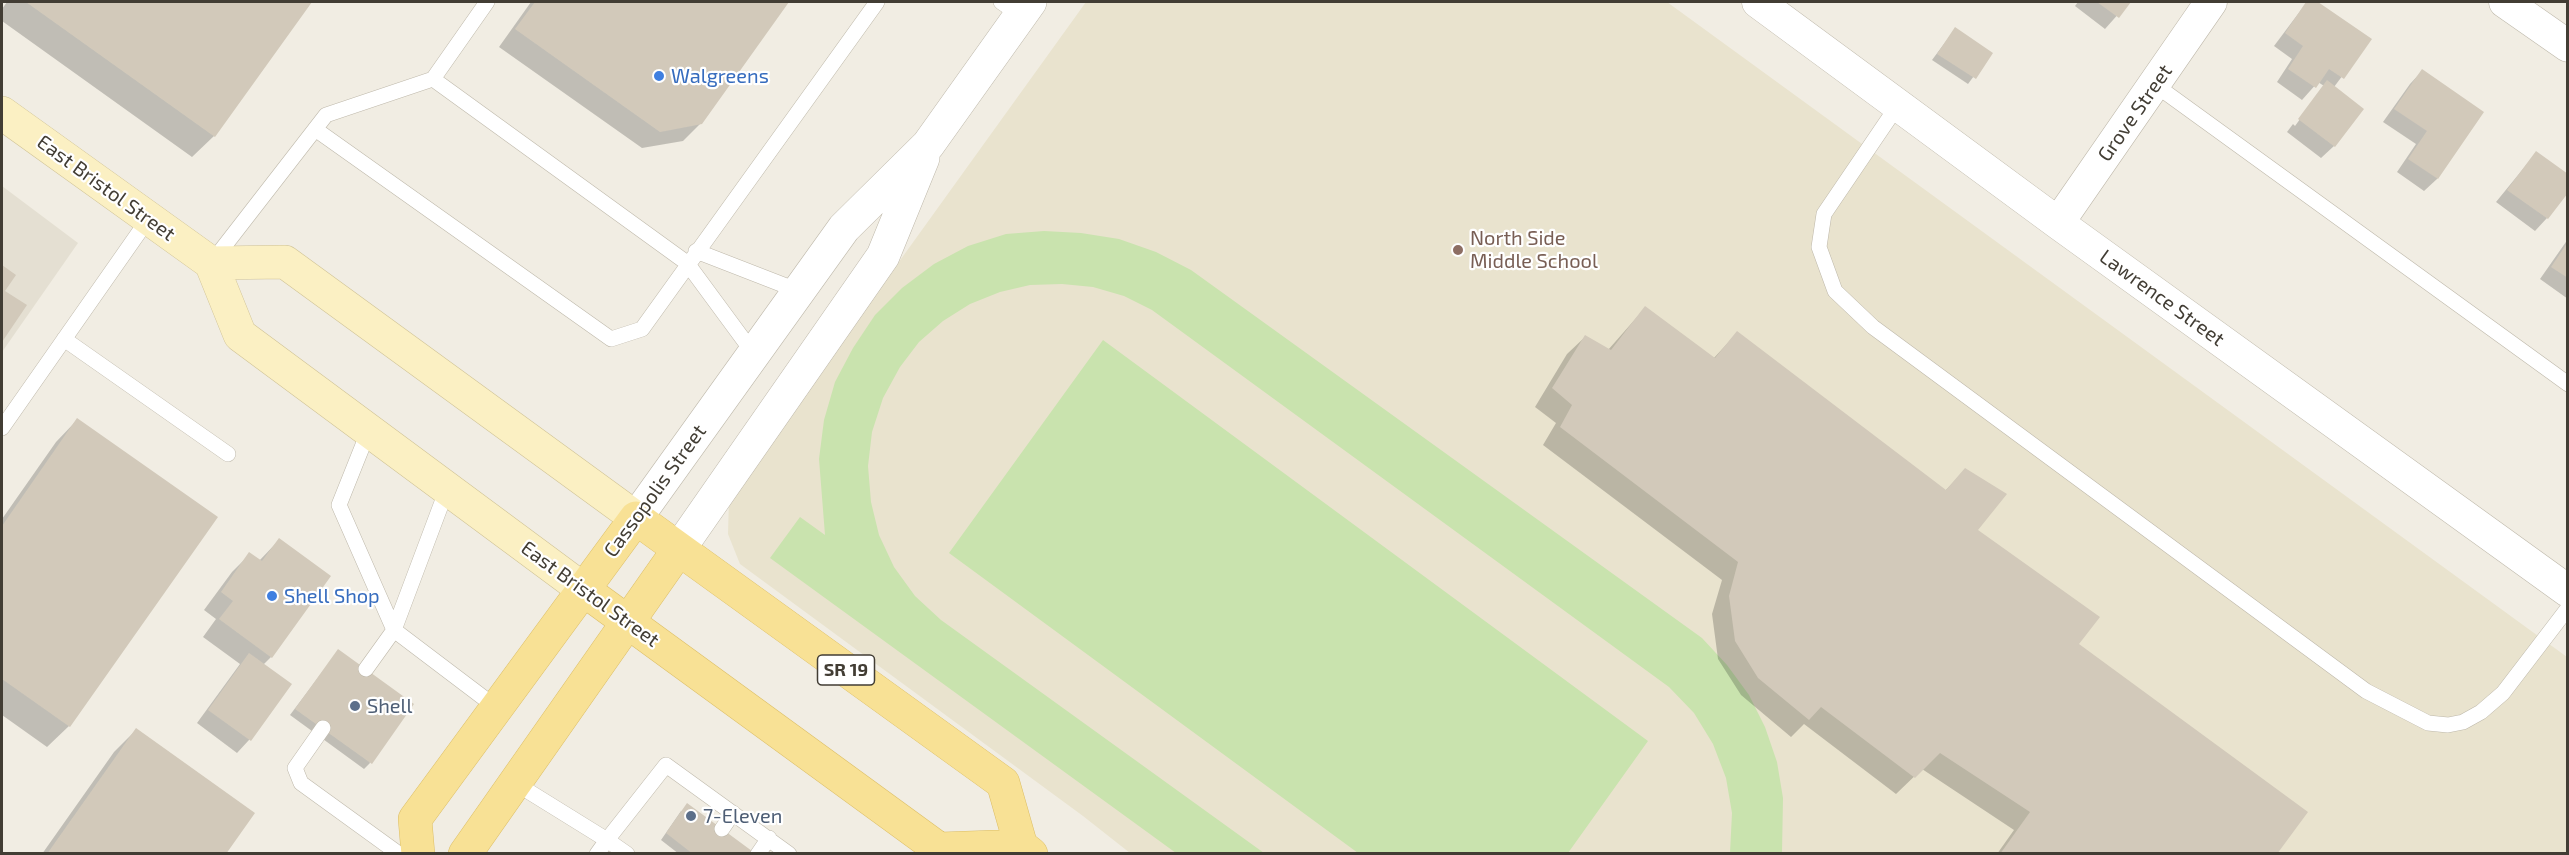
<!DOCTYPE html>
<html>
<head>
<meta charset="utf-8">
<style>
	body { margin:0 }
	#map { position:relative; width:2569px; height:855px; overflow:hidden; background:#f1ede3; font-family:"Exo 2",sans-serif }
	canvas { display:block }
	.frame { position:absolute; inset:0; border:3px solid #423d34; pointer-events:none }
</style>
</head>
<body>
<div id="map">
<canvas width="2569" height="855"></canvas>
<div class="frame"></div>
</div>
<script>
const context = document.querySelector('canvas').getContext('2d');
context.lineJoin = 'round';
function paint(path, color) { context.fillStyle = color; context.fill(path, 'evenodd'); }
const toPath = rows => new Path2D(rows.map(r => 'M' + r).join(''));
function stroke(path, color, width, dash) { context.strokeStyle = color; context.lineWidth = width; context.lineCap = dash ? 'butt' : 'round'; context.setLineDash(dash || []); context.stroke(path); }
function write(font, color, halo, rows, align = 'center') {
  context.font = font + ' "Exo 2",sans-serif'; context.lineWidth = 4.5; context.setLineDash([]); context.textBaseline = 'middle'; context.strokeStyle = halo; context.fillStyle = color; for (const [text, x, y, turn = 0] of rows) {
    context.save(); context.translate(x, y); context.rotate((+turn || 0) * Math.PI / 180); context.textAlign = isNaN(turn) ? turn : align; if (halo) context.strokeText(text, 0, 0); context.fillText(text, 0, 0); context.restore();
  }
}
const residential = toPath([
	[2,186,78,243,2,352]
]);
const education = toPath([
	[1086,2,1667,2,2567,657,2567,853,1130,853,1083,816,740,564,728,534,729,498]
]);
const green = toPath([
	[1044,231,1081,233,1119,239,1156,252,1191,270,1702,638,1727,665,1749,695,1765,727,1777,762,1783,798,1782,853,1730,853,1732,813,1726,778,1713,744,1694,713,1669,687,1152,310,1124,296,1093,287,1062,284,1030,285,1000,292,970,304,943,321,919,342,900,367,883,398,872,432,868,466,871,502,879,535,894,567,915,596,941,620,1264,853,1176,853,770,558,800,517,825,535,819,459,824,420,835,382,853,348,875,315,902,288,934,264,968,246,1006,234],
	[1103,340,1648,741,1568,853,1358,853,949,553]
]);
const shadow = toPath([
	[7,2,310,2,214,136,192,157,2,21,2,9],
	[531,2,788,2,701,123,683,141,642,148,499,47],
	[2078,2,2129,2,2105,29,2075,6],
	[2307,2,2316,2,2370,39,2334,87,2334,146,2321,158,2287,132,2293,124,2295,126,2324,86,2318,82,2302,100,2277,82,2292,59,2274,46],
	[1955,29,1991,53,1968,84,1932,60],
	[2422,71,2482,113,2437,179,2424,191,2397,172,2416,144,2383,122,2410,84],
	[2536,153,2547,218,2535,231,2496,202],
	[2568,239,2568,299,2540,279],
	[2,267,14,276,3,291,25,306,2,340],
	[1645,308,1713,359,1737,333,1945,491,1965,470,1976,530,2077,645,2275,854,1997,854,2014,830,1922,769,1896,794,1804,724,1791,737,1741,695,1718,659,1712,614,1722,580,1543,445,1556,423,1535,407,1567,354,1585,337,1608,350],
	[77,420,69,726,47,747,2,715,2,519,56,442],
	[279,540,271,657,263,665,290,685,249,740,237,753,197,723,240,664,203,637,216,619,204,610,232,572,250,554,259,561],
	[338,651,370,763,364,769,290,715],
	[136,730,224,854,42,854,114,752],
	[681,811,753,854,679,854,661,840]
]);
const building = toPath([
	[26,2,312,2,215,137],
	[535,2,789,2,702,124,660,132,515,29],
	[2097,2,2131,2,2119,18],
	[2306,2,2318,2,2372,39,2344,79,2329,69,2316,88,2288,69,2303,46,2285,33],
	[1955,27,1993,53,1976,79,1937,54],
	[2422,69,2484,112,2438,179,2408,159,2427,131,2394,109],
	[2327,80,2364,109,2335,147,2298,119],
	[2536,151,2568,174,2568,193,2548,219,2507,190],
	[2568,242,2568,278,2551,267],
	[2,265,16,275,5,291,27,305,2,342],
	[1645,306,1715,358,1737,331,1946,490,1965,468,2007,494,1978,530,2100,617,2079,644,2308,812,2277,854,2000,854,2030,812,1940,753,1915,778,1821,707,1809,720,1758,678,1735,641,1729,596,1738,562,1560,427,1572,405,1552,388,1585,335,1611,350],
	[77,418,218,517,70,727,2,679,2,526],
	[279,538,331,576,272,658,219,619,233,601,221,592,249,552,262,561],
	[338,649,414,704,372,764,295,709],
	[249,653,292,684,251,741,208,710],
	[136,728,255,813,226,854,47,854],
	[687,803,756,854,693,854,666,833]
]);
const service = toPath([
	[1001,2,1020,15],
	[433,79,687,263,754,354],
	[2154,84,2568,384],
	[1898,105,1824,214,1819,247,1835,291,1873,327,2366,691,2428,723,2448,725,2463,722,2481,712,2503,693,2568,608],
	[315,129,611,339,642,329,877,2],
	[696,251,799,291],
	[212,262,326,115,433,79,487,2],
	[64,339,228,454],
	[2,428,149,218],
	[369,430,339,505,394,630,497,708],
	[366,669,394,630,447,489],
	[323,728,295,768,301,783,399,854],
	[515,783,607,840,666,765,789,854],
	[722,829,733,813],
	[597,854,607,840,627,854],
	[758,854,769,838]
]);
const minor = toPath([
	[1758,2,2058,223,2568,591],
	[2505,2,2568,46],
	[2058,223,2211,2]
]);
const tertiary = toPath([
	[636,518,844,228,928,145,1030,2],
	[679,549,883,256,923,158]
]);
const secondary = toPath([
	[2,113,211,263,240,335,584,590],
	[211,263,285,262,636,518]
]);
const primary = toPath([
	[584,590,939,849,1021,846,1031,854],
	[418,854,415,819,636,518,1003,783,1021,846],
	[465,854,679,549]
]);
const markers = [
	[659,76,6,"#3f7fe0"],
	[1458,250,6,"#8d6e63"],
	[272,596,6,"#3f7fe0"],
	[355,706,6,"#5c6f8a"],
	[691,816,6,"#5c6f8a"]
];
const shields = [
	[846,670,57]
];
const shieldNames = [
	["SR 19",846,670]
];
const shopNames = [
	["Walgreens",671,76],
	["Shell Shop",284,596]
];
const streetNames = [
	["Grove Street",2135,113,-55],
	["East Bristol Street",106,188,36],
	["Lawrence Street",2162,298,36],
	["Cassopolis Street",655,491,-54],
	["East Bristol Street",590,594,36]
];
const educationNames = [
	["North Side",1470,238],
	["Middle School",1470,261]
];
const serviceNames = [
	["Shell",367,706],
	["7-Eleven",703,816]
];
paint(residential, '#e4dfd2');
paint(education, '#e9e3ce');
paint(green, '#c9e3ae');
paint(shadow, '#0003');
paint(building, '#d2c9ba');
stroke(service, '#beb8aa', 16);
stroke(minor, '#beb8aa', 33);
stroke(tertiary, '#beb8aa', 34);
stroke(secondary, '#cfc295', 34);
stroke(primary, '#dcbe66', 34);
stroke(service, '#fff', 15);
stroke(minor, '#fff', 32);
stroke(tertiary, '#fff', 33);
stroke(secondary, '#fbf0c3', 33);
stroke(primary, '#f8e195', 33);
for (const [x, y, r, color] of markers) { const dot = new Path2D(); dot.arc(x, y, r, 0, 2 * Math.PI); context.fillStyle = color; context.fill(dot); stroke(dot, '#fff', 2); }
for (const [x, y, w] of shields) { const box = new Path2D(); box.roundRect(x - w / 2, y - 15, w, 30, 4.5); context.fillStyle = '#fff'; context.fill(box); stroke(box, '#423d34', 1.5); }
write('bold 18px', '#423d34', null, shieldNames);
write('20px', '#366cbe', '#fff', shopNames, 'left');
write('20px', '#423d34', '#fff', streetNames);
write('20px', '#785e54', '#fff', educationNames, 'left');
write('20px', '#4e5e75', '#fff', serviceNames, 'left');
</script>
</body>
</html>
